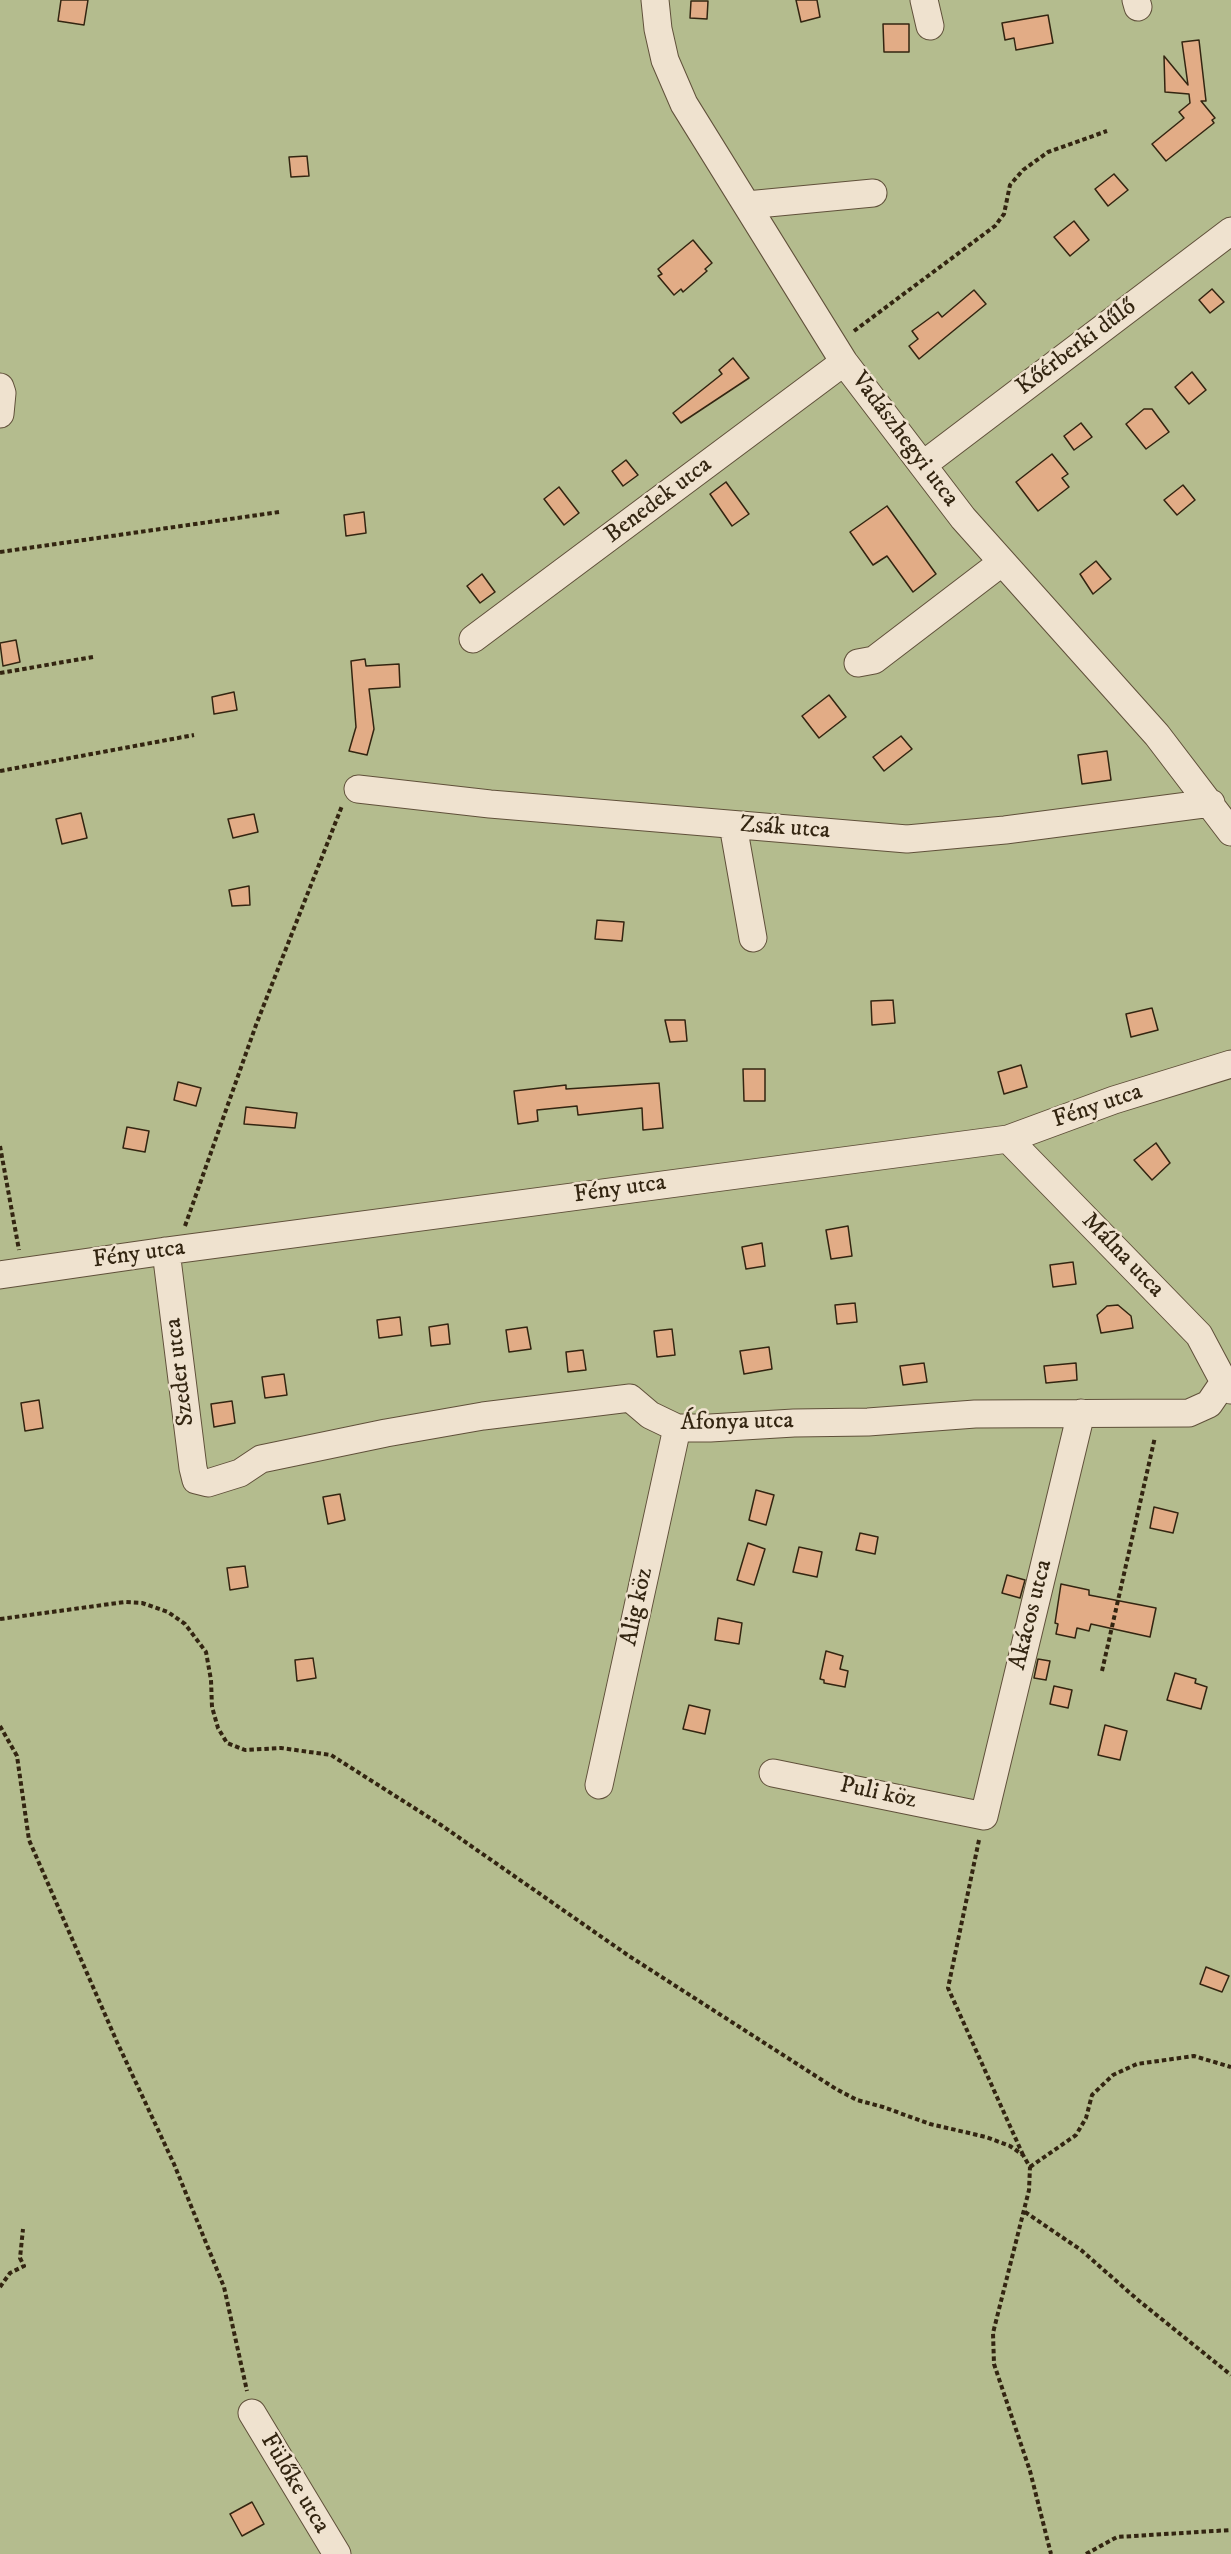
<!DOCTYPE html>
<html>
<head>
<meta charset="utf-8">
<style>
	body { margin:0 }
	canvas { display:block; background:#e6d2b5 }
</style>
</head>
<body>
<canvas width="1231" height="2554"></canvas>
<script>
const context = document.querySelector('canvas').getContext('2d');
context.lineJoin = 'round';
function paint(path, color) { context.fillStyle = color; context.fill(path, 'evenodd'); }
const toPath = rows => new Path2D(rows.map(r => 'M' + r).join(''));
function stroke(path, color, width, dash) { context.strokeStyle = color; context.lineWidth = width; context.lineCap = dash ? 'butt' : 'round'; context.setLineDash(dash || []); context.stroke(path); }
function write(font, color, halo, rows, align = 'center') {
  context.font = font + ' "IM FELL DW Pica",serif'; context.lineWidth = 5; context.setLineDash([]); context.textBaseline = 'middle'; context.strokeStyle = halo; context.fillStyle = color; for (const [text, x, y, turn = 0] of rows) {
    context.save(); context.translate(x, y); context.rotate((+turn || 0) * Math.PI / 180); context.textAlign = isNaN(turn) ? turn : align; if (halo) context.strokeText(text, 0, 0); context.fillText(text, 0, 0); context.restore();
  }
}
const green = toPath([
	[0,0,1231,0,1231,2554,0,2554]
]);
const building = toPath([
	[61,0,88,0,84,25,58,21,61,0],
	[796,0,817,0,820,17,801,22,796,0],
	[691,1,708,1,707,19,690,18,691,1],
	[1048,15,1053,43,1016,50,1014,38,1005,40,1002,23,1048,15],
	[883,24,909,24,909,52,884,52,883,24],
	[1199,40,1206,101,1201,101,1215,118,1212,120,1214,123,1166,161,1152,144,1184,118,1179,112,1190,103,1189,94,1165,92,1164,56,1188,85,1182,42,1199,40],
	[307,156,309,176,291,177,289,157,307,156],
	[1114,174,1128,190,1108,206,1095,189,1114,174],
	[1074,221,1089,240,1070,256,1054,237,1074,221],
	[693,240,712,263,705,269,707,271,683,292,681,289,674,295,658,276,662,274,658,269,693,240],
	[1212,289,1224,302,1210,313,1199,300,1212,289],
	[974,290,986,304,919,359,909,346,918,339,912,331,938,312,942,317,974,290],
	[733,358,749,378,681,423,673,413,722,374,719,370,733,358],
	[1192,372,1206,390,1189,404,1175,387,1192,372],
	[1144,409,1152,409,1169,432,1146,449,1126,424,1144,409],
	[1081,423,1092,437,1074,450,1064,436,1081,423],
	[1052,454,1068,474,1062,478,1069,487,1038,511,1016,482,1052,454],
	[626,460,638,475,623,486,612,471,626,460],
	[726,482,749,514,732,526,710,494,726,482],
	[1183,485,1195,500,1177,515,1164,500,1183,485],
	[559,487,579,513,564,525,544,499,559,487],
	[887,506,936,574,913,592,887,556,873,565,850,532,887,506],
	[364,512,366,533,346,536,344,515,364,512],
	[1096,561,1111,579,1093,594,1080,574,1096,561],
	[482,574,495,592,480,603,467,586,482,574],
	[16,640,20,662,3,666,0,643,16,640],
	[365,659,366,666,399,664,400,687,369,689,374,729,367,755,349,751,356,727,351,661,365,659],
	[234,692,237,710,214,714,212,697,234,692],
	[829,695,846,717,819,738,802,716,829,695],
	[901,736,912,749,884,771,873,757,901,736],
	[1107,751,1111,780,1082,784,1078,755,1107,751],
	[81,813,87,838,62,844,56,819,81,813],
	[254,814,258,832,233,838,228,819,254,814],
	[249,886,250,905,232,906,229,890,249,886],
	[597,920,624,922,622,941,595,939,597,920],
	[893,1000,895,1023,872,1025,871,1001,893,1000],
	[1152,1008,1158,1030,1131,1037,1126,1014,1152,1008],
	[665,1020,685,1020,687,1041,670,1042,665,1020],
	[1021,1065,1027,1087,1004,1094,998,1072,1021,1065],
	[743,1069,765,1069,765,1101,744,1101,743,1069],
	[178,1082,201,1088,196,1106,174,1100,178,1082],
	[659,1083,663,1128,643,1130,642,1108,578,1115,577,1106,537,1110,538,1121,518,1124,514,1091,566,1085,566,1089,659,1083],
	[246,1107,297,1113,295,1128,244,1124,246,1107],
	[127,1127,149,1131,145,1152,123,1148,127,1127],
	[1156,1143,1170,1163,1152,1180,1134,1160,1156,1143],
	[848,1226,852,1256,831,1259,826,1230,848,1226],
	[762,1243,765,1266,746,1269,742,1247,762,1243],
	[1073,1262,1076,1284,1053,1287,1050,1265,1073,1262],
	[855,1303,857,1322,837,1324,835,1305,855,1303],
	[1118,1305,1131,1316,1133,1328,1101,1333,1097,1315,1107,1306,1118,1305],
	[400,1317,402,1335,379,1338,377,1320,400,1317],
	[448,1324,450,1344,431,1346,429,1327,448,1324],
	[527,1327,531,1349,509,1352,506,1330,527,1327],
	[672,1329,675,1355,657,1357,654,1331,672,1329],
	[769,1347,772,1369,744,1374,740,1351,769,1347],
	[583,1350,586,1370,568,1372,566,1352,583,1350],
	[924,1363,927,1382,903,1385,900,1366,924,1363],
	[1076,1363,1077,1380,1046,1383,1044,1366,1076,1363],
	[284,1374,287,1395,265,1398,262,1377,284,1374],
	[39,1400,43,1428,25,1431,21,1403,39,1400],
	[232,1401,235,1423,214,1427,211,1404,232,1401],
	[756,1490,774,1495,766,1525,749,1520,756,1490],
	[340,1494,345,1520,328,1524,323,1497,340,1494],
	[1154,1507,1178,1513,1173,1533,1150,1528,1154,1507],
	[860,1533,878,1537,875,1554,856,1550,860,1533],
	[748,1543,765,1549,754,1585,737,1580,748,1543],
	[799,1547,822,1552,817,1577,793,1572,799,1547],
	[245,1566,248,1587,230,1590,227,1568,245,1566],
	[1007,1575,1025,1580,1020,1598,1002,1593,1007,1575],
	[1061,1584,1089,1590,1089,1595,1156,1608,1150,1637,1091,1624,1089,1631,1077,1628,1075,1638,1056,1634,1058,1624,1055,1623,1061,1584],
	[718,1618,742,1623,739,1644,715,1640,718,1618],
	[826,1651,843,1656,840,1669,848,1671,845,1687,824,1683,824,1680,820,1679,826,1651],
	[313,1658,316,1678,297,1681,295,1660,313,1658],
	[1038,1659,1050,1661,1046,1680,1034,1678,1038,1659],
	[1175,1673,1196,1679,1195,1683,1207,1687,1201,1709,1167,1700,1175,1673],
	[1054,1686,1072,1690,1068,1708,1050,1704,1054,1686],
	[689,1705,710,1710,705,1734,683,1729,689,1705],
	[1105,1725,1127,1731,1120,1760,1098,1755,1105,1725],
	[1206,1967,1229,1976,1222,1992,1200,1984,1206,1967],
	[252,2502,264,2524,242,2536,230,2514,252,2502]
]);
const path = toPath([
	[854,331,995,226,1004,214,1010,185,1023,170,1048,152,1107,131],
	[0,552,279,512],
	[0,673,93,657],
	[0,771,194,735],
	[0,1146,19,1250],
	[185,1226,256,1025,342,806],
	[0,1619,125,1602,142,1603,168,1612,185,1624,206,1652,211,1680,212,1707,218,1728,227,1743,245,1750,281,1748,331,1755,441,1825,629,1956,836,2089,857,2100,883,2107,930,2124,986,2137,1010,2146,1023,2155,1030,2167,1029,2190,993,2333,994,2364,1030,2471,1051,2554],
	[1102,1671,1155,1437],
	[0,1726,17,1756,29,1840,117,2042,174,2164,224,2287,247,2391],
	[979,1840,948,1988,1023,2155],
	[1030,2167,1076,2135,1086,2118,1092,2095,1113,2075,1137,2064,1194,2056,1231,2067],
	[1025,2212,1081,2250,1138,2300,1231,2375],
	[0,2287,10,2273,24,2266,20,2258,23,2229],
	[1086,2554,1117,2537,1231,2530]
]);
const minor = toPath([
	[655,0,658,29,665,60,684,104,844,362,963,518,1157,735,1231,832],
	[924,0,930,26],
	[1136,0,1138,7],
	[747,205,873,193],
	[0,387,2,393,0,414],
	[924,464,1231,231],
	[473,639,844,362],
	[858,663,874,660,1001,563],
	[358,789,490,804,907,839,1005,830,1211,803],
	[733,825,753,938],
	[1008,1139,1199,1335,1224,1382,1231,1390],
	[166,1251,193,1468,196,1480,208,1483,240,1473,261,1459,386,1433,483,1416,630,1398,650,1415,677,1428,710,1428,794,1423,868,1422,975,1414,1189,1413,1209,1404,1224,1382],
	[0,1275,166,1251,1008,1139,1114,1100,1231,1064],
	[773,1773,984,1816,1081,1413],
	[599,1785,677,1428],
	[252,2413,337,2554]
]);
const streetNames = [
	["Kőérberki dűlő",1077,348,-37],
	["Vadászhegyi utca",904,440,53],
	["Benedek utca",659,501,-37],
	["Zsák utca",785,829,4],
	["Fény utca",1098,1107,-19],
	["Fény utca",620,1190,-8],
	["Fény utca",139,1255,-8],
	["Málna utca",1122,1256,46],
	["Szeder utca",181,1372,-97],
	["Áfonya utca",737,1423,-1],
	["Alig köz",638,1607,-78],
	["Akácos utca",1032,1615,-76],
	["Puli köz",878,1794,12],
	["Fülőke utca",294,2484,59]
];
paint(green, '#b4bc8e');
paint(building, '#e2ac86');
stroke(building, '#332511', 1.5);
stroke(minor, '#60503a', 29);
stroke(path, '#332511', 4, [4.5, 3]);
stroke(minor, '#efe2cf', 27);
write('24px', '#332511', '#efe2cf', streetNames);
</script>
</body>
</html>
